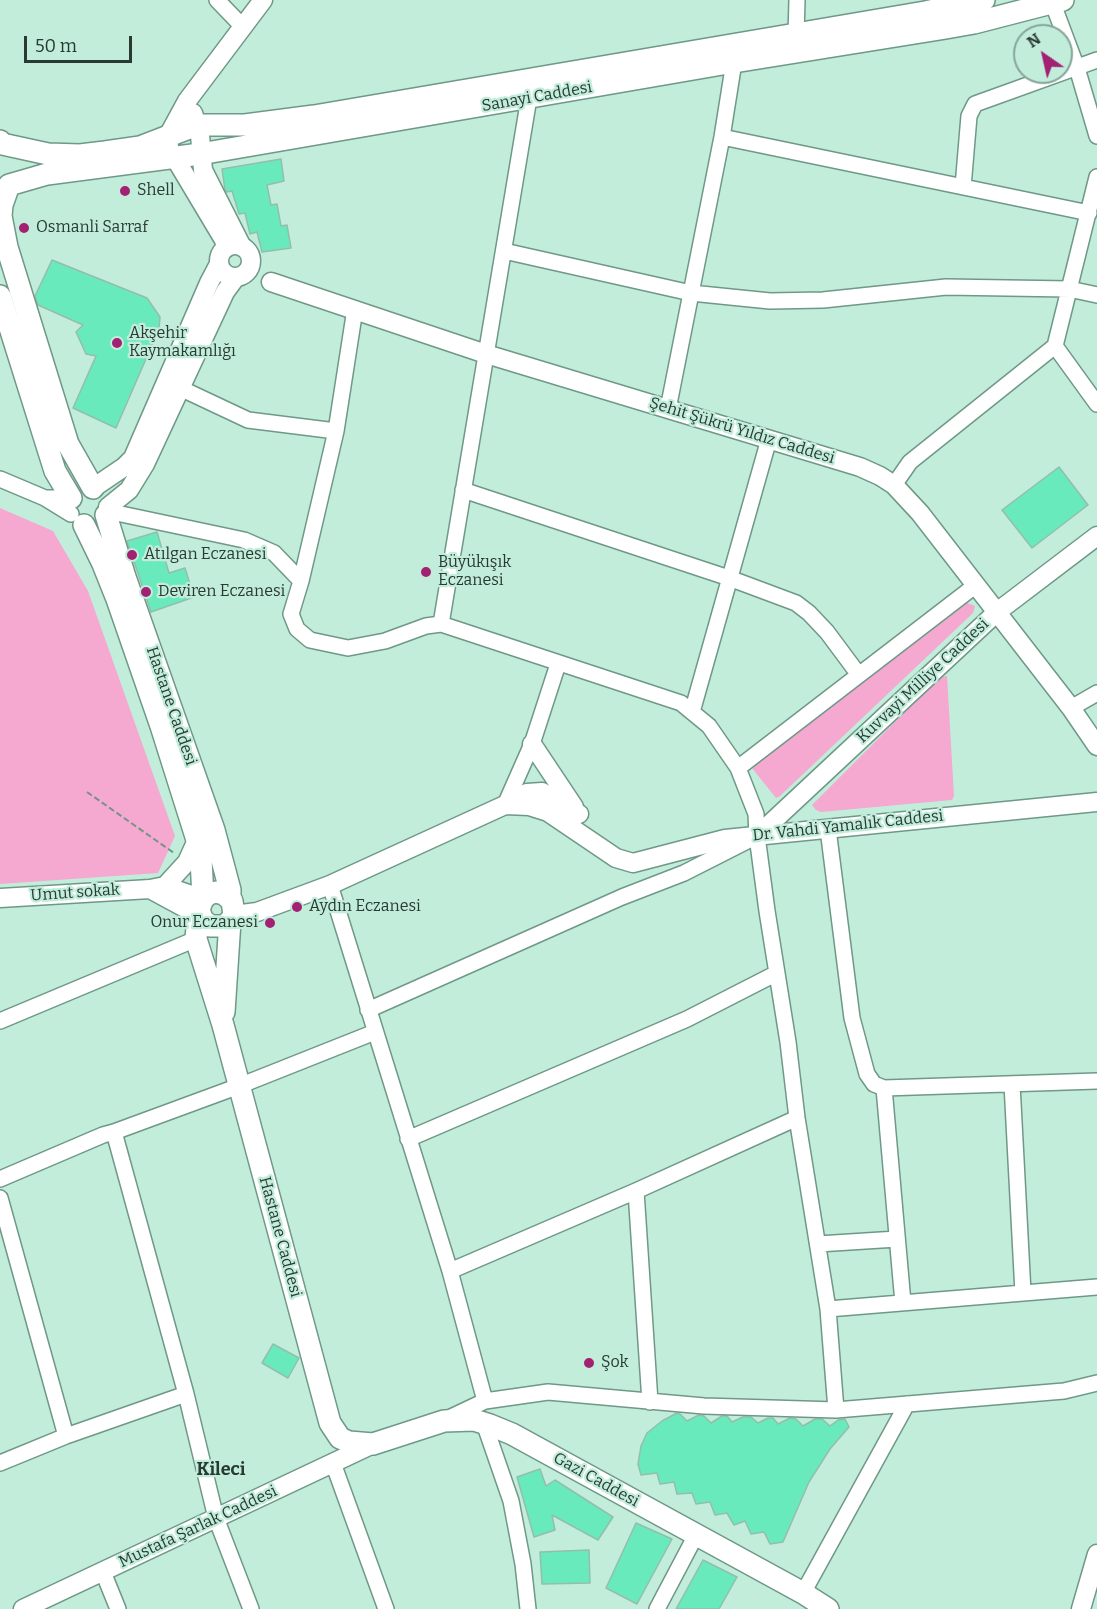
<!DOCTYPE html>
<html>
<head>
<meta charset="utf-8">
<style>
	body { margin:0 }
	#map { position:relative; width:1097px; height:1609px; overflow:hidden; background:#c2eddb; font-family:Bitter,serif }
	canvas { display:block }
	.north { position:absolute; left:1013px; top:24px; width:60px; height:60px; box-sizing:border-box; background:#c2eddb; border:2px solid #85a598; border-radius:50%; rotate:326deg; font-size:16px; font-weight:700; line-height:24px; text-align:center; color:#293a33 }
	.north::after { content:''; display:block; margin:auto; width:21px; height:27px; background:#a22173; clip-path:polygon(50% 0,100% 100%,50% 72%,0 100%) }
	.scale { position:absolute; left:24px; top:36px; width:108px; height:27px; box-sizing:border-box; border:3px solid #293a33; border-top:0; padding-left:8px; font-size:18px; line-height:21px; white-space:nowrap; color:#293a33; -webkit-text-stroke:4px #c2eddb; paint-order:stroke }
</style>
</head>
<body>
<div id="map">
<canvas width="1097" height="1609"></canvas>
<div class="north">N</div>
<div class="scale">50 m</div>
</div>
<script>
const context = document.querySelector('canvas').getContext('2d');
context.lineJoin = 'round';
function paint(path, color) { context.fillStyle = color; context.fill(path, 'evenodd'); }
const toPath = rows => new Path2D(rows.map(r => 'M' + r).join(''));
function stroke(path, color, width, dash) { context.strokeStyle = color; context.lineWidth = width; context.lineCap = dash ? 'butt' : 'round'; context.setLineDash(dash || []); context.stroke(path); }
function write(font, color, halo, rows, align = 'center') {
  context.font = font + ' Bitter,serif'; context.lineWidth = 4.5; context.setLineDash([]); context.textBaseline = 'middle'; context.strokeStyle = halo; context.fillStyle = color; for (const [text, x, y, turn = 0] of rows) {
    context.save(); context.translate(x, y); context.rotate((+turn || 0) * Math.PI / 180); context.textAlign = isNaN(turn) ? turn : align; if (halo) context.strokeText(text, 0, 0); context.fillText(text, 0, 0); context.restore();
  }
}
const green = toPath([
	[0,508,53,531,88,591,175,836,158,873,0,884],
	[965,602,975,606,973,613,780,796,776,798,752,768],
	[947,676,954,796,952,800,821,812,816,810,812,805,940,677]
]);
const building = toPath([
	[281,159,284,181,267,185,271,205,277,204,281,226,287,225,291,248,262,252,257,232,250,234,245,213,239,214,232,191,227,192,225,190,222,169,281,159],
	[52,260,147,298,160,317,159,329,116,428,73,408,96,356,86,354,76,332,83,325,38,305,35,296,52,260],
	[1059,467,1088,505,1032,548,1002,510,1059,467],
	[157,532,169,573,185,568,194,597,151,612,127,541,157,532],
	[273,1344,299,1358,288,1378,262,1363,273,1344],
	[677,1413,680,1414,687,1421,699,1415,704,1416,711,1423,722,1416,727,1416,732,1422,743,1417,751,1417,758,1423,768,1418,773,1418,778,1424,790,1418,796,1419,803,1426,815,1419,822,1419,830,1426,838,1420,845,1419,849,1427,830,1449,809,1482,783,1542,770,1544,764,1532,751,1534,745,1521,734,1525,727,1513,715,1515,710,1502,696,1504,692,1493,677,1494,674,1482,660,1484,657,1473,641,1475,638,1464,641,1446,647,1433,662,1421,677,1413],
	[540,1469,546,1486,555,1480,613,1517,598,1540,552,1515,555,1530,534,1537,517,1477,540,1469],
	[636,1523,672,1539,637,1604,606,1588,636,1523],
	[589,1550,590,1583,542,1584,540,1552,589,1550],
	[703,1560,737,1577,719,1609,676,1609,703,1560]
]);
const path = toPath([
	[87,792,174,853]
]);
const minor = toPath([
	[217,0,243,27],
	[1053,4,1077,68,1097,136],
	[796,35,797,0],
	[722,137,1089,213],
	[963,187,969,116,975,104,1097,60],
	[504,251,691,293,770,301,823,300,946,287,1069,289,1097,295],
	[1055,346,1097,404],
	[180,388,248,420,336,431],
	[668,409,722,137,734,62],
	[0,479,45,498],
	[894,485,910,462,1055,346,1097,177],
	[463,490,729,578,796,603,809,613,827,632,859,675],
	[107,511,244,540,274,553,301,581,291,614,297,629,310,640,348,648,385,641,426,626,441,624,681,703,709,726,738,768,756,814,757,836,767,911,788,1042,797,1118,828,1309,836,1410],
	[71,514,45,498,71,498],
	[301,581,336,431,355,309],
	[441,624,529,98],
	[1071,708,1097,693],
	[692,712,769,439],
	[738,768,976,585],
	[505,805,532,744,558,664],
	[828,829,852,1018,867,1074,874,1084,884,1088,1097,1081],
	[330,885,450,1271,485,1401],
	[368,1010,622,897,684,873,751,839],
	[0,1021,196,939],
	[1012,1084,1023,1293],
	[884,1088,903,1303],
	[114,1132,186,1394,216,1518,251,1609],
	[408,1139,687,1019,777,973],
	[0,1179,103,1135,114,1132,239,1086,375,1032],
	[636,1191,650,1402],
	[0,1198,66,1436],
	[818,1244,897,1239],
	[450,1271,636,1191,797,1118],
	[828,1309,1097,1287],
	[449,1418,485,1401,548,1392,704,1406,836,1410,1064,1391,1097,1383],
	[484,1423,511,1501,523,1564,528,1609],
	[0,1463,66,1436,186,1394],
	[333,1463,386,1609],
	[103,1572,118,1609],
	[803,1593,907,1404],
	[657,1609,696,1535]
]);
const tertiary = toPath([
	[193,113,200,135,203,170,242,247],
	'219 261a16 16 0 1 1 32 0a16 16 0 1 1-32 0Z',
	[226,248,224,240,169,148,168,136,187,101,263,0],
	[271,282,486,354,860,467,880,476,894,485,920,513,1071,708,1097,746],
	[93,488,124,467,133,458,209,283,219,264],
	[108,507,129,490,145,464,225,292,236,277],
	[532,744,574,807],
	[579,814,542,792,527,793,505,805,529,806,548,812,616,858,633,863,725,839,1097,802],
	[757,836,997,612,1097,536],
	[165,886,187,862,197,840],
	[0,898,150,889],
	[234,915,257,912,330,885,505,805],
	[200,916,150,889,165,886,203,899],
	[23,1609,373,1444],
	[1081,1609,1097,1554]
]);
const secondary = toPath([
	[0,141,2,144,48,154,80,155,105,152,140,147,197,125,245,125,314,116,925,12,984,0],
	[0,296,55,471,71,498],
	[93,488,68,444,7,247,1,216,2,205,9,185,47,174,200,154,734,62,946,28,974,23,1063,0],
	[106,515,125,577,214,830,230,890,230,898],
	[84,525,103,564,117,599,161,726,197,840,201,858,203,899],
	[202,919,210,926,224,926,230,921,234,915,232,901,224,894,216,892,209,894,203,899,199,909,202,919,197,927,196,939,223,1025,330,1423,340,1438,349,1442,373,1444,444,1421,474,1420,490,1425,512,1434,803,1593,828,1609],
	[224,1012,230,921]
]);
const markers = [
	[125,191,6,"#a22173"],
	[24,228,6,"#a22173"],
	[117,343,6,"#a22173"],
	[132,555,6,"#a22173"],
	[426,572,6,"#a22173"],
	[146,592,6,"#a22173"],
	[297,907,6,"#a22173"],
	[270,923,6,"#a22173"],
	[589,1363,6,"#a22173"]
];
const streetNames = [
	["Sanayi Caddesi",537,97,-10],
	["Şehit Şükrü Yıldız Caddesi",742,431,17],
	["Kuvvayi Milliye Caddesi",923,681,-43],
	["Hastane Caddesi",171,706,71],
	["Dr. Vahdi Yamalık Caddesi",848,826,-6],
	["Umut sokak",75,893,-4],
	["Hastane Caddesi",280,1237,75],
	["Gazi Caddesi",596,1480,29],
	["Mustafa Şarlak Caddesi",198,1527,-25]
];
const poiNames = [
	["Shell",137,191],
	["Osmanli Sarraf",36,228],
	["Akşehir",129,334],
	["Kaymakamlığı",129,352],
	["Atılgan Eczanesi",144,555],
	["Büyükışık",438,563],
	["Eczanesi",438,581],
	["Deviren Eczanesi",158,592],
	["Aydın Eczanesi",309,907],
	["Onur Eczanesi",258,923,"right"],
	["Şok",601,1363]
];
const neighbourhoodNames = [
	["Kileci",221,1470]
];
paint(green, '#f5a8d0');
paint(building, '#68eabc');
stroke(building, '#94beac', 1.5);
stroke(minor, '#6f9887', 18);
stroke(tertiary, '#6f9887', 21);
stroke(secondary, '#6f9887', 24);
stroke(path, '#759387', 2, [6, 3]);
stroke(minor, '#fff', 15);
stroke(tertiary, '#fff', 18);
stroke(secondary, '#fff', 21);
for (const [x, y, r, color] of markers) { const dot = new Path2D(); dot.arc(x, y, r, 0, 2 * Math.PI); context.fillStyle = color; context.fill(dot); stroke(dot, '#c2eddb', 2); }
write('16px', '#293a33', '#c2eddb', streetNames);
write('16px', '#293a33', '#c2eddb', poiNames, 'left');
write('bold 18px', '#293a33', '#c2eddb', neighbourhoodNames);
</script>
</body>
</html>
